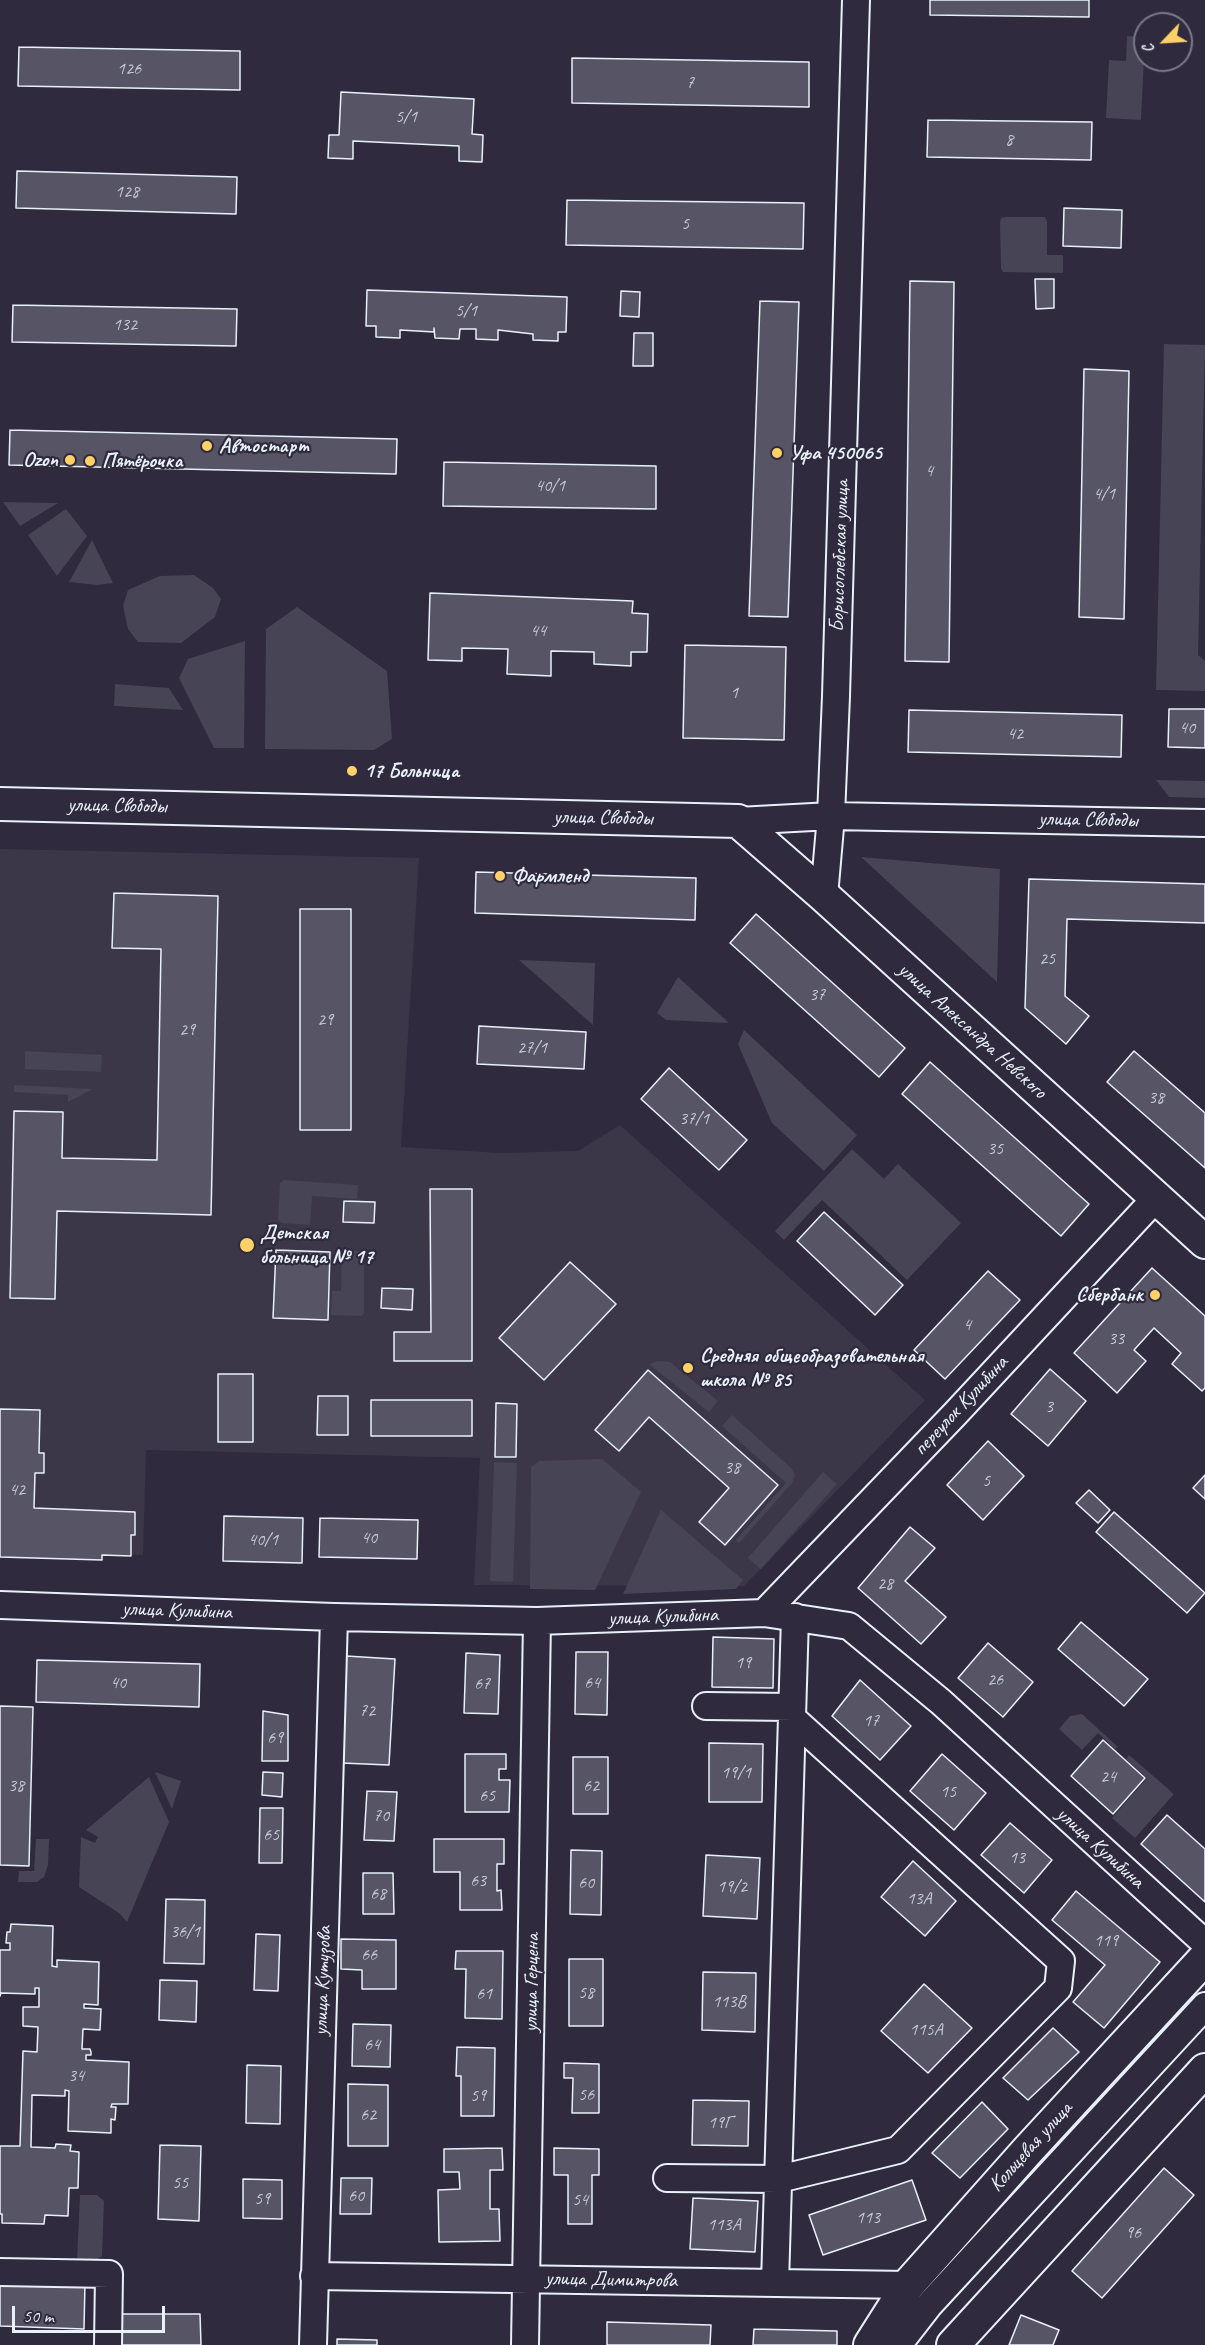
<!DOCTYPE html>
<html>
<head>
<meta charset="utf-8">
<style>
	body { margin:0 }
	#map { position:relative; width:1205px; height:2345px; overflow:hidden; background:#2f2a3d; font-family:Caveat,sans-serif }
	canvas { display:block }
	.north { position:absolute; left:1133px; top:12px; width:60px; height:60px; box-sizing:border-box; background:#2f2a3d; border:2px solid #797a88; border-radius:50%; rotate:245deg; font-size:16px; font-weight:700; line-height:24px; text-align:center; color:#e8f1f8 }
	.north::after { content:''; display:block; margin:auto; width:21px; height:27px; background:#ffd166; clip-path:polygon(50% 0,100% 100%,50% 72%,0 100%) }
	.scale { position:absolute; left:12px; top:2306px; width:153px; height:27px; box-sizing:border-box; border:3px solid #e8f1f8; border-top:0; padding-left:8px; font-size:18px; line-height:21px; white-space:nowrap; color:#e8f1f8; -webkit-text-stroke:4px #2f2a3d; paint-order:stroke }
</style>
</head>
<body>
<div id="map">
<canvas width="1205" height="2345"></canvas>
<div class="north">С</div>
<div class="scale">50 m</div>
</div>
<script>
const context = document.querySelector('canvas').getContext('2d');
context.lineJoin = 'round';
function paint(path, color) { context.fillStyle = color; context.fill(path, 'evenodd'); }
const toPath = rows => new Path2D(rows.map(r => 'M' + r).join(''));
function stroke(path, color, width, dash) { context.strokeStyle = color; context.lineWidth = width; context.lineCap = dash ? 'butt' : 'round'; context.setLineDash(dash || []); context.stroke(path); }
function write(font, color, halo, rows, align = 'center') {
  context.font = font + ' Caveat,sans-serif'; context.lineWidth = 4.5; context.setLineDash([]); context.textBaseline = 'middle'; context.strokeStyle = halo; context.fillStyle = color; for (const [text, x, y, turn = 0] of rows) {
    context.save(); context.translate(x, y); context.rotate((+turn || 0) * Math.PI / 180); context.textAlign = isNaN(turn) ? turn : align; if (halo) context.strokeText(text, 0, 0); context.fillText(text, 0, 0); context.restore();
  }
}
const built = toPath([
	[0,849,419,858,401,1147,500,1153,578,1151,620,1125,925,1400,744,1586,474,1585,480,1458,146,1450,143,1555,0,1552]
]);
const green = toPath([
	[1127,36,1145,37,1141,120,1106,118,1109,60,1126,61],
	[1006,217,1045,217,1047,222,1047,255,1063,255,1063,273,1003,272,1001,268,1000,223,1001,218],
	[1164,344,1205,345,1198,655,1205,661,1205,691,1156,690],
	[3,502,58,503,20,526],
	[66,509,87,536,57,576,28,535],
	[92,540,113,583,97,585,69,582],
	[194,575,213,588,221,599,215,617,181,643,138,642,128,629,123,606,128,590,160,576],
	[297,607,387,671,392,739,374,750,265,749,266,629],
	[245,641,244,748,214,748,179,678,188,659],
	[115,684,169,688,183,710,114,706],
	[1156,780,1205,781,1205,798,1169,797],
	[861,857,1000,869,997,982],
	[519,960,595,963,593,1025],
	[678,977,729,1023,666,1020,657,1013],
	[744,1030,857,1135,824,1171,772,1123,738,1044],
	[25,1051,102,1055,101,1072,25,1069],
	[14,1085,93,1089,68,1102,68,1095,14,1092],
	[852,1149,884,1179,898,1164,961,1223,907,1280,822,1200,784,1240,775,1231],
	[284,1180,358,1185,357,1199,312,1196,310,1225,282,1223,278,1220,280,1183],
	[346,1251,361,1251,364,1256,364,1312,362,1316,331,1315,332,1291,341,1291,342,1254],
	[658,1361,670,1362,718,1401,709,1412,649,1364],
	[732,1415,791,1468,795,1475,792,1483,739,1543,736,1540,786,1483,722,1426],
	[602,1459,641,1492,595,1590,530,1589,531,1467,539,1461],
	[494,1462,517,1463,513,1582,490,1581],
	[823,1472,837,1484,761,1569,748,1558],
	[661,1510,743,1580,736,1589,623,1594],
	[1082,1714,1118,1747,1115,1749,1098,1733,1082,1750,1059,1729,1070,1716],
	[1129,1755,1174,1794,1135,1838,1112,1818,1147,1778,1126,1759],
	[155,1772,181,1781,172,1809],
	[149,1777,169,1822,127,1922,119,1913,79,1887,81,1837,95,1843,98,1837,86,1830],
	[36,1839,49,1839,48,1865,44,1877,37,1882,18,1882,19,1871,34,1871],
	[80,2195,97,2195,104,2201,102,2256,94,2261,77,2260]
]);
const building = toPath([
	[930,0,1089,0,1089,17,930,15,930,0],
	[19,47,240,51,240,90,18,86,19,47],
	[572,58,809,62,809,107,572,103,572,58],
	[341,92,474,99,472,134,483,135,482,162,459,161,459,146,353,141,353,159,328,158,329,135,339,135,341,92],
	[928,120,1092,122,1091,160,927,157,928,120],
	[17,171,237,177,236,214,16,208,17,171],
	[567,200,804,203,803,249,566,245,567,200],
	[1064,208,1122,210,1121,248,1063,246,1064,208],
	[1035,279,1054,279,1054,308,1036,309,1035,279],
	[910,281,954,282,949,662,905,661,910,281],
	[367,290,567,297,566,332,558,332,558,341,533,340,533,334,498,330,498,340,476,339,476,329,460,329,459,339,435,338,434,328,434,332,400,330,400,338,376,337,376,326,366,326,367,290],
	[621,291,640,292,639,317,620,316,621,291],
	[760,301,799,302,788,617,749,616,760,301],
	[13,305,237,309,236,346,12,342,13,305],
	[634,333,653,333,653,366,633,366,634,333],
	[1084,369,1129,371,1124,619,1079,617,1084,369],
	[10,430,397,439,396,474,9,465,10,430],
	[444,462,656,466,656,509,443,506,444,462],
	[430,593,633,601,632,613,648,614,647,652,631,652,631,666,594,664,594,652,551,651,551,676,507,674,508,649,462,648,462,661,428,660,430,593],
	[685,645,786,647,784,740,683,738,685,645],
	[1169,709,1205,709,1205,748,1168,747,1169,709],
	[909,710,1122,715,1121,757,908,752,909,710],
	[476,872,696,878,695,920,475,913,476,872],
	[1029,879,1205,884,1205,923,1067,919,1065,996,1089,1016,1066,1044,1025,1008,1029,879],
	[114,893,218,896,211,1215,57,1211,55,1299,10,1298,14,1111,63,1112,62,1158,157,1160,161,949,112,948,114,893],
	[300,909,351,909,351,1130,300,1130,300,909],
	[756,914,905,1048,879,1077,730,943,756,914],
	[479,1026,586,1032,584,1069,477,1064,479,1026],
	[1134,1051,1205,1113,1205,1168,1107,1082,1134,1051],
	[930,1062,1089,1204,1061,1236,902,1094,930,1062],
	[669,1068,747,1140,719,1170,641,1099,669,1068],
	[430,1189,472,1189,472,1361,394,1361,394,1332,431,1332,430,1189],
	[344,1201,375,1202,374,1223,343,1222,344,1201],
	[824,1212,903,1285,875,1315,797,1241,824,1212],
	[276,1250,330,1252,328,1320,273,1318,276,1250],
	[570,1262,616,1304,544,1380,499,1338,570,1262],
	[1152,1268,1205,1316,1205,1388,1202,1391,1172,1364,1181,1353,1154,1328,1134,1350,1146,1361,1117,1393,1074,1353,1152,1268],
	[988,1271,1020,1300,945,1379,914,1350,988,1271],
	[382,1288,413,1289,412,1310,381,1308,382,1288],
	[1050,1369,1086,1401,1048,1446,1011,1414,1050,1369],
	[648,1370,778,1485,725,1545,699,1522,729,1488,649,1417,619,1451,595,1430,648,1370],
	[218,1374,253,1374,253,1442,218,1442,218,1374],
	[318,1396,348,1396,348,1435,317,1435,318,1396],
	[371,1400,472,1400,472,1436,371,1436,371,1400],
	[496,1403,517,1404,516,1457,495,1457,496,1403],
	[0,1409,40,1410,39,1453,44,1453,44,1473,35,1473,34,1508,135,1512,135,1535,131,1535,131,1556,102,1555,102,1560,0,1557,0,1409],
	[988,1441,1024,1476,983,1520,947,1485,988,1441],
	[1205,1475,1205,1499,1193,1488,1205,1475],
	[1089,1490,1110,1510,1098,1523,1076,1503,1089,1490],
	[1114,1512,1205,1593,1187,1613,1096,1532,1114,1512],
	[224,1516,303,1518,302,1563,223,1561,224,1516],
	[320,1518,418,1520,417,1559,319,1557,320,1518],
	[910,1527,935,1548,905,1581,946,1617,921,1644,858,1588,910,1527],
	[1081,1622,1148,1679,1124,1706,1058,1649,1081,1622],
	[713,1637,774,1639,773,1688,712,1687,713,1637],
	[988,1643,1033,1682,1003,1717,958,1678,988,1643],
	[576,1652,608,1652,607,1715,575,1714,576,1652],
	[466,1653,500,1655,498,1714,464,1713,466,1653],
	[346,1656,395,1659,389,1765,341,1763,346,1656],
	[37,1660,200,1664,199,1707,36,1702,37,1660],
	[860,1680,911,1726,880,1760,832,1716,860,1680],
	[0,1706,33,1707,29,1866,0,1865,0,1706],
	[263,1711,288,1715,288,1761,262,1761,263,1711],
	[1103,1740,1145,1778,1113,1814,1071,1776,1103,1740],
	[709,1743,763,1744,762,1802,709,1802,709,1743],
	[465,1754,506,1754,506,1769,499,1769,499,1780,510,1780,509,1812,465,1812,465,1754],
	[942,1754,986,1793,954,1830,910,1791,942,1754],
	[573,1757,608,1757,608,1814,573,1814,573,1757],
	[263,1772,283,1773,282,1797,262,1795,263,1772],
	[367,1791,397,1792,394,1841,364,1840,367,1791],
	[260,1808,283,1808,282,1863,259,1863,260,1808],
	[1167,1815,1205,1849,1205,1902,1141,1844,1167,1815],
	[1010,1823,1052,1860,1024,1893,981,1855,1010,1823],
	[434,1839,504,1839,504,1864,497,1864,497,1891,501,1890,502,1910,460,1910,460,1872,434,1872,434,1839],
	[571,1850,602,1851,601,1915,570,1914,571,1850],
	[706,1855,760,1858,757,1919,703,1916,706,1855],
	[913,1861,956,1901,925,1936,881,1897,913,1861],
	[363,1873,393,1873,394,1914,363,1914,363,1873],
	[1076,1891,1160,1962,1104,2028,1073,2002,1105,1965,1052,1920,1076,1891],
	[166,1899,205,1900,204,1964,164,1963,166,1899],
	[11,1924,53,1926,52,1966,57,1967,57,1960,99,1962,98,2005,84,2004,84,2008,101,2009,100,2030,83,2029,82,2049,90,2049,91,2052,91,2055,86,2055,86,2060,129,2062,128,2104,112,2104,111,2107,116,2107,115,2120,111,2119,111,2133,68,2131,69,2091,65,2090,65,2096,32,2095,31,2147,55,2148,56,2144,71,2145,70,2151,79,2152,78,2188,69,2188,68,2216,45,2215,44,2224,2,2223,2,2214,0,2214,0,2146,20,2146,23,2051,37,2052,38,2027,23,2026,23,2007,39,2007,39,1988,35,1988,35,1994,1,1993,0,1996,0,1950,10,1950,10,1943,6,1943,7,1932,10,1932,11,1924],
	[256,1934,280,1935,278,1991,254,1990,256,1934],
	[341,1939,396,1940,396,1989,362,1989,362,1970,341,1969,341,1939],
	[456,1951,503,1951,502,2019,465,2018,466,1969,455,1969,456,1951],
	[569,1959,603,1959,603,2026,569,2026,569,1959],
	[703,1972,756,1973,755,2032,702,2030,703,1972],
	[160,1980,197,1981,196,2022,159,2020,160,1980],
	[924,1984,972,2028,928,2073,881,2031,924,1984],
	[353,2024,391,2025,390,2067,352,2066,353,2024],
	[1053,2028,1079,2052,1028,2100,1003,2078,1053,2028],
	[457,2047,495,2048,494,2116,461,2116,461,2076,456,2076,457,2047],
	[564,2063,599,2064,599,2113,572,2113,573,2078,564,2078,564,2063],
	[247,2065,281,2066,280,2124,246,2123,247,2065],
	[348,2084,388,2085,388,2146,348,2146,348,2084],
	[693,2100,749,2101,748,2146,692,2145,693,2100],
	[982,2102,1008,2129,960,2178,932,2153,982,2102],
	[160,2145,201,2146,199,2221,158,2219,160,2145],
	[502,2148,503,2170,490,2170,490,2209,499,2209,500,2241,439,2242,438,2190,460,2189,459,2172,444,2172,444,2149,502,2148],
	[554,2148,599,2149,599,2175,592,2175,592,2224,568,2224,568,2175,554,2175,554,2148],
	[1164,2168,1194,2195,1102,2298,1072,2271,1164,2168],
	[341,2178,372,2178,371,2214,340,2214,341,2178],
	[243,2179,282,2180,282,2219,243,2218,243,2179],
	[912,2180,926,2220,823,2255,809,2215,912,2180],
	[693,2198,758,2201,755,2252,690,2249,693,2198],
	[0,2280,85,2282,84,2329,0,2326,0,2280],
	[116,2314,200,2314,201,2345,116,2345,116,2314],
	[1021,2315,1059,2330,1053,2345,1009,2345,1021,2315],
	[607,2322,711,2325,710,2345,607,2345,607,2322],
	[754,2329,837,2331,837,2345,753,2345,754,2329],
	[337,2339,377,2340,377,2345,337,2345,337,2339]
]);
const minor = toPath([
	[738,821,831,816,1205,823],
	[824,896,831,816,836,696,856,0],
	[0,1605,334,1617,537,1621,764,1613,849,1626,941,1702,1205,1943],
	[764,1613,955,1414,1156,1198],
	[706,1706,792,1707],
	[667,2178,779,2179,898,2150,1058,1988,1061,1961,792,1718],
	[0,2272,109,2274,108,2345],
	[314,2276,908,2285],
	[775,2283,795,1617],
	[313,2345,334,1617],
	[525,2345,537,1621],
	[898,2345,929,2305,1205,2006]
]);
const major = toPath([
	[0,804,738,821,824,896,1205,1242],
	[870,2345,908,2285,1028,2150,1205,1958],
	[953,2345,1205,2070]
]);
const markers = [
	[207,446,6,"#ffd166"],
	[777,453,6,"#ffd166"],
	[70,460,6,"#ffd166"],
	[90,461,6,"#ffd166"],
	[352,771,6,"#ffd166"],
	[500,876,6,"#ffd166"],
	[247,1245,8,"#ffd166"],
	[1155,1295,6,"#ffd166"],
	[688,1368,6,"#ffd166"]
];
const numberNames = [
	["126",129,69],
	["7",690,83],
	["5/1",406,117],
	["8",1009,140],
	["128",127,192],
	["5",685,224],
	["5/1",466,311],
	["132",125,325],
	["4",929,471],
	["40/1",550,486],
	["4/1",1104,494],
	["44",538,631],
	["1",734,693],
	["40",1187,728],
	["42",1015,734],
	["25",1047,959],
	["37",817,995],
	["29",325,1020],
	["29",187,1030],
	["27/1",532,1048],
	["38",1156,1098],
	["37/1",694,1119],
	["35",995,1149],
	["4",967,1325],
	["33",1116,1339],
	["3",1049,1407],
	["38",732,1468],
	["5",986,1481],
	["42",17,1490],
	["40",369,1538],
	["40/1",263,1540],
	["28",885,1584],
	["19",743,1663],
	["26",995,1680],
	["40",118,1683],
	["64",592,1683],
	["67",482,1684],
	["72",367,1711],
	["17",871,1721],
	["69",275,1738],
	["19/1",736,1773],
	["24",1108,1777],
	["38",16,1786],
	["62",591,1786],
	["15",948,1792],
	["65",487,1796],
	["70",381,1816],
	["65",271,1835],
	["13",1017,1858],
	["63",478,1881],
	["60",586,1883],
	["19/2",732,1887],
	["68",378,1894],
	["13А",919,1899],
	["36/1",185,1932],
	["119",1106,1941],
	["66",369,1955],
	["58",586,1993],
	["61",484,1994],
	["113В",729,2002],
	["115А",926,2030],
	["64",372,2045],
	["34",76,2076],
	["56",586,2095],
	["59",478,2096],
	["62",368,2115],
	["19Г",720,2123],
	["55",180,2183],
	["60",356,2196],
	["59",262,2199],
	["54",580,2200],
	["113",868,2218],
	["113А",724,2225],
	["96",1133,2233]
];
const poiNames = [
	["Автостарт",219,446],
	["Уфа 450065",789,453],
	["Ozon",58,460,"right"],
	["Пятёрочка",102,461],
	["17 Больница",364,771],
	["Фармленд",512,876],
	["Детская",260,1233],
	["больница № 17",260,1257],
	["Сбербанк",1143,1295,"right"],
	["Средняя общеобразовательная",700,1356],
	["школа № 85",700,1380]
];
const streetNames = [
	["Борисоглебская улица",840,556,-88],
	["улица Свободы",117,806,1],
	["улица Свободы",603,818,1],
	["улица Свободы",1088,820,1],
	["улица Александра Невского",972,1031,42],
	["переулок Кулибина",961,1406,-47],
	["улица Кулибина",177,1611,2],
	["улица Кулибина",663,1617,-2],
	["улица Кулибина",1100,1848,42],
	["улица Кутузова",323,1981,-88],
	["улица Герцена",532,1983,-89],
	["Кольцевая улица",1031,2147,-48],
	["улица Димитрова",611,2280,1]
];
paint(built, '#3b3749');
paint(green, '#464455');
paint(building, '#575565');
stroke(building, '#e8f1f8', 1.5);
stroke(minor, '#e8f1f8', 30);
stroke(major, '#e8f1f8', 36);
stroke(minor, '#2f2a3d', 26);
stroke(major, '#2f2a3d', 32);
for (const [x, y, r, color] of markers) { const dot = new Path2D(); dot.arc(x, y, r, 0, 2 * Math.PI); context.fillStyle = color; context.fill(dot); stroke(dot, '#2f2a3d', 2); }
write('18px', '#c4cad3', null, numberNames);
write('bold 21px', '#e8f1f8', '#2f2a3d', poiNames, 'left');
write('21px', '#e8f1f8', '#2f2a3d', streetNames);
</script>
</body>
</html>
